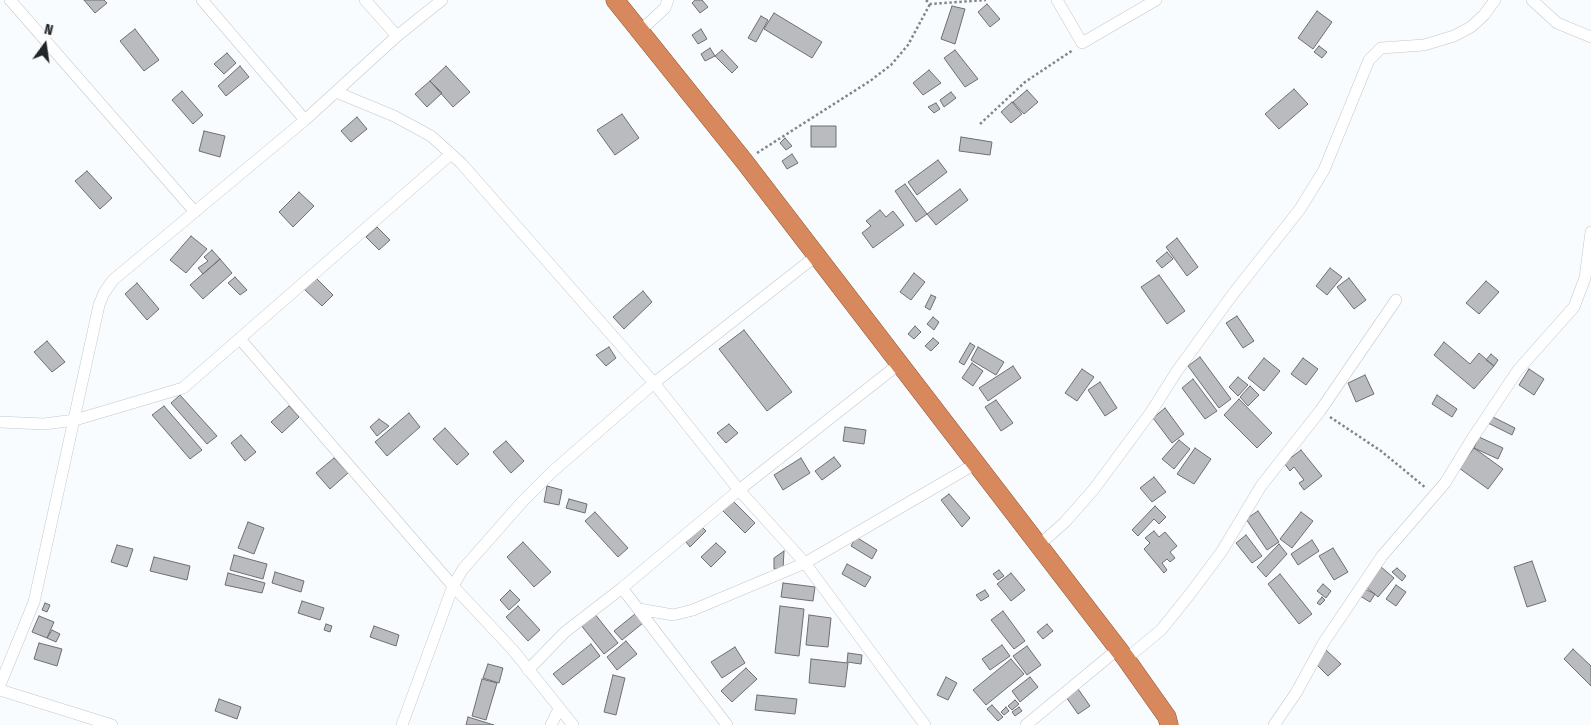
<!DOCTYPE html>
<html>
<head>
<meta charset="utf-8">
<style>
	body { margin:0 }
	#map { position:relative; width:1591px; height:725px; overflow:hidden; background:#f8fcff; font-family:"Fira Sans Condensed",sans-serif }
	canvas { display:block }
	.north { position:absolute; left:20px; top:20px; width:50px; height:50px; -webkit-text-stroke:4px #f8fcff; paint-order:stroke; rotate:14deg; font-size:14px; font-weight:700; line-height:20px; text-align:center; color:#222425 }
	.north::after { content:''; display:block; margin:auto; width:18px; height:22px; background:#222425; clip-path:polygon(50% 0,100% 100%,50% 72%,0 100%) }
</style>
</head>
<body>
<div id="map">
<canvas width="1591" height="725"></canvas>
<div class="north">N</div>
</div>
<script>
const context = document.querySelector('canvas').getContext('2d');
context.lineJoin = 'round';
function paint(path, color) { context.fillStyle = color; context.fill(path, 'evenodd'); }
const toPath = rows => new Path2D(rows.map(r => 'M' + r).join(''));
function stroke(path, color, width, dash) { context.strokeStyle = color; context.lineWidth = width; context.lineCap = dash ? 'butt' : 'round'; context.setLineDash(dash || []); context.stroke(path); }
const building = toPath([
	[84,0,104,0,107,3,95,13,84,0],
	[695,0,702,0,708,7,700,13,692,3,695,0],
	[987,4,1000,19,990,27,978,12,987,4],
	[952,6,965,9,955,44,941,39,952,6],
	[1317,11,1332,22,1313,49,1298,38,1317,11],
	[774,13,822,42,812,58,764,29,774,13],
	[761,16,768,20,756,42,748,38,761,16],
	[135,29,159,60,144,71,120,41,135,29],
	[701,29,707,39,698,44,692,35,701,29],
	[1319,46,1327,52,1322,58,1314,52,1319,46],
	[710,48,715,56,705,61,701,54,710,48],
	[722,50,738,67,732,73,715,56,722,50],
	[955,50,978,79,965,87,944,58,955,50],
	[227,53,236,63,224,74,214,64,227,53],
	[240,66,249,77,226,96,218,86,240,66],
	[446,66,470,92,453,107,430,81,446,66],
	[929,70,941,83,923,95,913,83,929,70],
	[430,81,442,93,427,107,415,94,430,81],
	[1294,89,1308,104,1279,129,1265,114,1294,89],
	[1027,90,1038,102,1024,114,1013,102,1027,90],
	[182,91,203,115,193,124,172,100,182,91],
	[951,92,956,98,944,107,940,100,951,92],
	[1012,102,1022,114,1011,123,1001,112,1012,102],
	[936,103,940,109,934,113,928,107,936,103],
	[622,114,639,138,615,155,597,130,622,114],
	[357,117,367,129,351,142,341,131,357,117],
	[811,126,836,126,836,147,811,147,811,126],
	[204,131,225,136,220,157,199,151,204,131],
	[961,137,992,142,990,155,959,151,961,137],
	[785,138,792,146,786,150,780,143,785,138],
	[792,154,798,163,787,169,782,161,792,154],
	[938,160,947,172,917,195,908,182,938,160],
	[87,171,112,198,100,209,75,181,87,171],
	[905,184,927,214,916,222,895,191,905,184],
	[960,189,968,200,936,225,927,214,960,189],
	[299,192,314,206,293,227,279,212,299,192],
	[880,210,886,217,893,211,904,225,873,248,862,233,871,226,866,221,880,210],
	[377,227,390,240,379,250,366,237,377,227],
	[191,236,207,249,186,273,170,260,191,236],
	[1177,238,1198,267,1187,276,1166,247,1177,238],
	[212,250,220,259,203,274,198,268,208,261,204,257,212,250],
	[1167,252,1173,259,1162,268,1156,261,1167,252],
	[220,259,232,273,203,299,190,285,220,259],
	[1330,268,1342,277,1327,295,1316,286,1330,268],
	[914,273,925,282,911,300,900,292,914,273],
	[1159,275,1185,311,1167,324,1141,287,1159,275],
	[235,277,247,290,240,295,228,283,235,277],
	[316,278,333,295,322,306,304,289,316,278],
	[1349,278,1366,300,1354,309,1337,287,1349,278],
	[1486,281,1499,292,1479,314,1466,303,1486,281],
	[137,283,159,309,147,320,125,294,137,283],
	[643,291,652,302,624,329,613,317,643,291],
	[931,295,936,297,930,310,925,307,931,295],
	[1237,316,1254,341,1243,348,1226,323,1237,316],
	[933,317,939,322,934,330,927,324,933,317],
	[915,326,921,332,914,339,908,334,915,326],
	[744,330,792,392,767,411,719,349,744,330],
	[933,338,939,343,931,351,925,346,933,338],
	[47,341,65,362,52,372,34,352,47,341],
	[1444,342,1470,364,1479,353,1494,366,1474,389,1434,355,1444,342],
	[970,343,975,346,964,365,959,362,970,343],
	[609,347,616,358,606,366,596,355,609,347],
	[978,347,1004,362,996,375,971,360,978,347],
	[1491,354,1498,360,1494,366,1486,360,1491,354],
	[1200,357,1231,399,1219,408,1188,366,1200,357],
	[1264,358,1280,371,1264,391,1248,378,1264,358],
	[1303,358,1318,369,1306,385,1291,374,1303,358],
	[972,363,983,371,973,386,962,378,972,363],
	[1013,366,1021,378,988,401,979,388,1013,366],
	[1082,369,1094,377,1077,401,1065,393,1082,369],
	[1529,369,1544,379,1534,395,1519,385,1529,369],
	[1365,375,1374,394,1356,402,1348,383,1365,375],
	[1238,377,1248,385,1238,396,1229,387,1238,377],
	[1193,379,1217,411,1205,419,1182,388,1193,379],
	[1100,382,1117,408,1105,416,1088,390,1100,382],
	[1250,386,1259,395,1248,406,1240,397,1250,386],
	[180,395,217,436,207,444,171,403,180,395],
	[1437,395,1457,409,1452,417,1432,404,1437,395],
	[1239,399,1272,433,1257,448,1224,415,1239,399],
	[996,400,1013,423,1001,431,985,407,996,400],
	[164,406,202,450,190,459,152,415,164,406],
	[289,406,299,417,282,433,271,422,289,406],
	[1165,408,1184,434,1172,443,1153,418,1165,408],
	[409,413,420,427,387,456,375,442,409,413],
	[1491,416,1515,428,1512,435,1488,423,1491,416],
	[379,419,389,426,377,436,370,427,379,419],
	[729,424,738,433,726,443,717,433,729,424],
	[845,427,866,430,864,444,843,441,845,427],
	[445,428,469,454,457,465,433,439,445,428],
	[241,435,256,452,245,461,231,443,241,435],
	[1479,437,1503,448,1498,459,1474,448,1479,437],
	[1179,440,1190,449,1174,469,1162,459,1179,440],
	[506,441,524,461,511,473,493,452,506,441],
	[1195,448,1211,459,1194,484,1177,474,1195,448],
	[1474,448,1503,469,1488,489,1459,468,1474,448],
	[1301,450,1322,476,1304,490,1299,483,1304,480,1294,467,1290,471,1284,463,1301,450],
	[834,457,841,466,822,480,815,471,834,457],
	[334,458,348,473,330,489,316,473,334,458],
	[801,458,810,473,783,490,774,475,801,458],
	[1154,477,1166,492,1152,502,1140,488,1154,477],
	[547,486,562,490,559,505,544,502,547,486],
	[949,494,970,518,962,527,941,500,949,494],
	[730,498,755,523,745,533,720,508,730,498],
	[569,499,587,504,585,513,566,508,569,499],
	[1155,506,1166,517,1159,524,1154,519,1138,536,1132,530,1155,506],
	[1258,511,1279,542,1267,550,1246,519,1258,511],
	[595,512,628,548,618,557,585,521,595,512],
	[1301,512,1313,521,1292,548,1280,539,1301,512],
	[248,522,264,528,254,554,238,548,248,522],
	[701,526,706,531,690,547,686,542,701,526],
	[1154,531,1159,537,1165,532,1177,546,1170,552,1175,558,1170,562,1167,559,1162,563,1167,570,1164,573,1144,549,1150,543,1145,538,1154,531],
	[1246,535,1262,556,1252,563,1236,543,1246,535],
	[856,537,877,550,872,559,851,546,856,537],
	[1312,540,1319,551,1298,565,1291,554,1312,540],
	[523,542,551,572,534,587,507,557,523,542],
	[716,543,726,552,711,567,701,557,716,543],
	[1279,544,1287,554,1266,577,1257,567,1279,544],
	[117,545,133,549,127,567,111,562,117,545],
	[1333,548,1348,572,1334,580,1319,556,1333,548],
	[784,551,783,569,774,569,774,558,784,551],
	[234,555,267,564,263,579,230,570,234,555],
	[154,557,190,566,187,580,150,571,154,557],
	[1532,561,1546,601,1527,607,1514,567,1532,561],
	[847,564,871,577,865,587,842,574,847,564],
	[1381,567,1394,578,1378,597,1365,586,1381,567],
	[1397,568,1406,576,1402,581,1392,572,1397,568],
	[999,570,1004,576,998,580,993,574,999,570],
	[275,572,304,581,301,592,272,583,275,572],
	[228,573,265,583,262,593,225,585,228,573],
	[1011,573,1025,590,1011,601,997,584,1011,573],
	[1280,574,1312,614,1299,624,1268,584,1280,574],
	[783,583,815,587,813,601,781,597,783,583],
	[1323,584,1331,591,1326,598,1317,591,1323,584],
	[1396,585,1406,592,1396,606,1386,599,1396,585],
	[1365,589,1375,594,1370,602,1360,596,1365,589],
	[510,590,520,600,509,610,500,600,510,590],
	[985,590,989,596,981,601,976,595,985,590],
	[1322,597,1325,600,1320,605,1317,603,1322,597],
	[302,601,324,608,320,620,298,613,302,601],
	[45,603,50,605,47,612,42,610,45,603],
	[518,606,540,630,528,641,506,617,518,606],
	[780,606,804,609,799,656,775,653,780,606],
	[1003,611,1025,641,1014,649,991,620,1003,611],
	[594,613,618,643,604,654,580,624,594,613],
	[635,614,643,623,622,640,614,631,635,614],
	[809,615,831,618,828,647,806,645,809,615],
	[39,616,54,622,47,638,32,632,39,616],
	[326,624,332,626,330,632,324,630,326,624],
	[1047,624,1053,631,1043,639,1037,632,1047,624],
	[374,626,399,635,396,646,370,637,374,626],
	[52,630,60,634,56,642,47,638,52,630],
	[626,641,637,654,617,670,607,657,626,641],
	[39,643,62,649,57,666,34,659,39,643],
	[591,644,600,656,563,685,553,674,591,644],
	[1002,645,1010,656,990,670,982,659,1002,645],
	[1027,646,1041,665,1027,675,1013,656,1027,646],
	[735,647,745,663,722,678,711,662,735,647],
	[1573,649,1591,666,1591,686,1564,659,1573,649],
	[1326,650,1341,664,1328,676,1314,662,1326,650],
	[848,653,862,655,861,664,847,662,848,653],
	[811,659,848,663,845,687,809,683,811,659],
	[1011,659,1024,674,986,705,973,690,1011,659],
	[488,664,503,668,499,683,483,678,488,664],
	[746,668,757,679,732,702,721,691,746,668],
	[613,675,625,678,616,715,604,712,613,675],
	[946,677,957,683,948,700,937,695,946,677],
	[1030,677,1038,687,1020,702,1012,691,1030,677],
	[482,679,497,683,486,720,472,716,482,679],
	[1076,686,1090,706,1078,714,1064,694,1076,686],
	[757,695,797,699,795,714,755,710,757,695],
	[219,699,241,707,237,719,215,711,219,699],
	[1015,700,1019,704,1012,710,1008,706,1015,700],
	[992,705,1003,717,998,721,987,709,992,705],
	[1006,707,1009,711,1004,715,1001,712,1006,707],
	[1019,707,1022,711,1015,716,1012,712,1019,707],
	[468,717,494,725,466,725,468,717]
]);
const path = toPath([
	[926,0,930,4,986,0],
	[980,124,1025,82,1073,50],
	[757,153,870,81,891,65,908,45,930,4],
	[1330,417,1381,451,1426,488]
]);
const minor = toPath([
	[10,0,195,212],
	[202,0,305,120],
	[365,0,397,36],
	[1057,0,1082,43,1156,0],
	[1532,0,1557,23,1591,37],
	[639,32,665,8,668,0],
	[336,92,394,116,431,136,461,163,654,383,739,490,805,563,925,725],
	[240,339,453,586,513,650,573,725],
	[0,422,44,424,75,420,183,388,451,154],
	[1038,546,1065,522,1094,489,1151,412,1177,371,1233,294,1300,209,1324,170,1369,60,1381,48,1424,45,1454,36,1471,27,1484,15,1495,0],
	[622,588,739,490,899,364],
	[639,609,673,615,693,610,805,563,975,464],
	[1126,659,1161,630,1190,594,1222,551,1261,486,1320,411,1396,300],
	[528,670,565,632,622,588,727,725],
	[0,685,34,602,99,305,104,293,113,280,305,120,397,36,442,0],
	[0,690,112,725],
	[402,725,453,586,463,569,522,502,552,472,654,383,816,256],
	[551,725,559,709],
	[1026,725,1118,649],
	[1274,725,1296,693,1324,642,1382,556,1445,483,1470,442,1518,370,1574,307,1585,278,1591,232]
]);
const trunk = toPath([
	[615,0,744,161,1126,659,1167,717,1169,725]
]);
paint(building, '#babbbf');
stroke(building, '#6f6f73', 1);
stroke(minor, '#c3c7ca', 12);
stroke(trunk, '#91522f', 19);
stroke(path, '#838688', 2.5, [2.5, 2.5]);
stroke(minor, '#fff', 11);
stroke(trunk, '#d7885c', 18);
</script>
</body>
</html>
